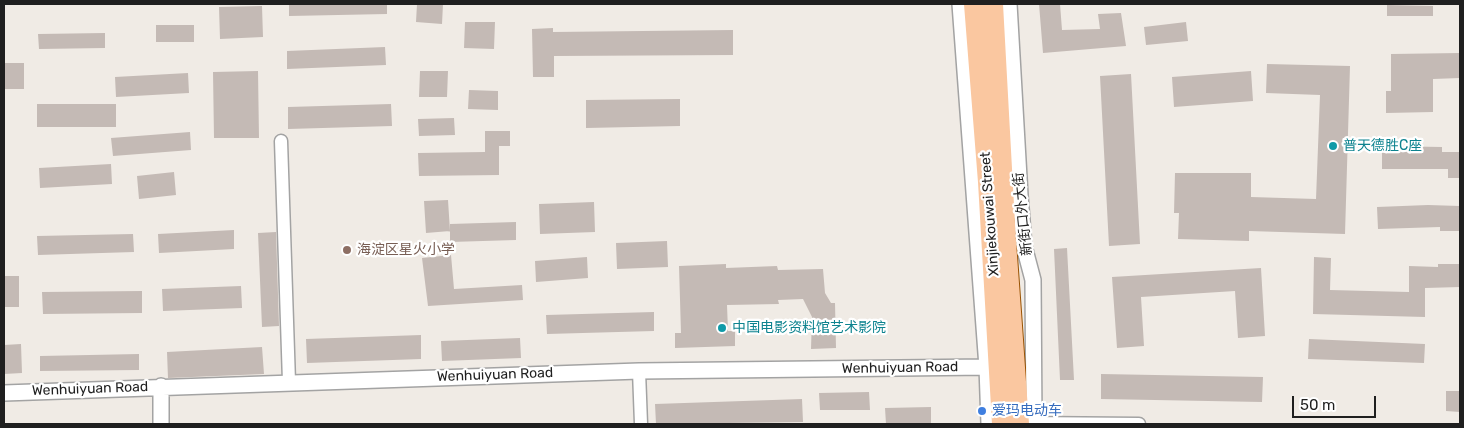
<!DOCTYPE html>
<html>
<head>
<meta charset="utf-8">
<style>
	body { margin:0 }
	#map { position:relative; width:1464px; height:428px; overflow:hidden; background:#f0ebe5; font-family:Rubik,sans-serif }
	canvas { display:block }
	.frame { position:absolute; inset:0; border:5px solid #1f1f1f; pointer-events:none }
	.scale { position:absolute; left:1292px; top:396px; width:84px; height:22px; box-sizing:border-box; border:2px solid #1f1f1f; border-top:0; padding-left:6px; font-size:15px; line-height:18px; white-space:nowrap; color:#1f1f1f; -webkit-text-stroke:4px #fff; paint-order:stroke }
</style>
</head>
<body>
<div id="map">
<canvas width="1464" height="428"></canvas>
<div class="frame"></div>
<div class="scale">50 m</div>
</div>
<script>
const context = document.querySelector('canvas').getContext('2d');
context.lineJoin = 'round';
function paint(path, color) { context.fillStyle = color; context.fill(path, 'evenodd'); }
const toPath = rows => new Path2D(rows.map(r => 'M' + r).join(''));
function stroke(path, color, width, dash) { context.strokeStyle = color; context.lineWidth = width; context.lineCap = dash ? 'butt' : 'round'; context.setLineDash(dash || []); context.stroke(path); }
function write(font, color, halo, rows, align = 'center') {
  context.font = font + ' Rubik,"Noto Sans SC",sans-serif'; context.lineWidth = 4.5; context.setLineDash([]); context.textBaseline = 'middle'; context.strokeStyle = halo; context.fillStyle = color; for (const [text, x, y, turn = 0] of rows) {
    context.save(); context.translate(x, y); context.rotate((+turn || 0) * Math.PI / 180); context.textAlign = isNaN(turn) ? turn : align; if (halo) context.strokeText(text, 0, 0); context.fillText(text, 0, 0); context.restore();
  }
}
const building = toPath([
	[289,4,387,4,387,14,289,16],
	[417,4,443,4,442,24,416,22],
	[1039,4,1060,4,1062,30,1100,29,1098,14,1121,13,1126,46,1043,53],
	[1387,5,1433,6,1433,16,1387,16],
	[262,6,263,37,220,39,219,7],
	[465,22,495,22,494,49,464,48],
	[1186,22,1188,41,1146,45,1144,27],
	[156,25,194,25,194,42,156,42],
	[553,28,553,32,733,30,733,55,554,56,554,77,533,77,532,29],
	[105,33,105,48,39,49,38,34],
	[385,47,386,65,287,69,287,51],
	[1460,53,1460,78,1433,79,1433,112,1386,113,1386,91,1391,91,1391,54],
	[4,63,24,63,24,89,4,89],
	[1267,64,1350,66,1345,234,1249,231,1249,241,1178,239,1179,213,1174,213,1175,173,1251,173,1251,197,1316,199,1320,95,1266,93],
	[258,71,259,138,214,138,213,72],
	[420,71,448,71,447,97,419,97],
	[1251,71,1253,101,1174,107,1172,77],
	[188,73,189,93,116,97,115,77],
	[1131,74,1140,244,1109,246,1100,76],
	[469,90,498,91,498,110,468,109],
	[680,99,680,126,586,128,586,100],
	[37,104,116,104,116,127,37,127],
	[391,104,392,126,288,129,288,107],
	[454,118,455,135,419,136,418,119],
	[485,131,510,131,510,146,499,146,499,175,419,176,418,153,485,152],
	[190,132,191,150,113,156,111,138],
	[1382,146,1442,147,1442,152,1460,152,1460,178,1448,178,1448,169,1382,169],
	[111,164,112,184,40,188,39,168],
	[174,172,176,195,139,199,137,176],
	[448,200,450,231,426,233,424,201],
	[594,202,595,232,540,234,539,204],
	[1428,205,1460,206,1460,231,1440,231,1440,227,1378,229,1377,207],
	[516,222,516,240,450,242,450,224],
	[234,230,234,249,159,253,158,234],
	[276,232,279,326,262,327,258,233],
	[133,234,134,252,38,255,37,236],
	[667,241,668,267,617,269,616,243],
	[1067,248,1074,380,1060,380,1054,249],
	[451,255,454,289,522,285,523,300,428,306,422,258],
	[587,257,588,278,536,282,535,261],
	[1314,257,1331,258,1330,290,1409,292,1409,266,1438,267,1438,264,1460,264,1460,287,1425,288,1425,317,1313,314],
	[726,264,726,268,777,266,778,270,823,269,825,293,831,303,835,303,836,348,811,349,812,317,803,299,778,300,779,304,727,305,728,331,735,331,735,346,675,348,675,333,681,333,679,266],
	[1261,268,1265,336,1238,338,1235,291,1141,297,1144,346,1117,348,1112,277],
	[4,276,19,276,19,307,4,307],
	[241,286,242,308,163,311,162,289],
	[142,291,142,313,43,314,42,292],
	[654,312,654,331,547,334,546,315],
	[421,335,421,359,307,363,306,339],
	[520,338,521,358,442,361,441,341],
	[1309,339,1425,344,1424,363,1308,359],
	[21,344,22,373,4,374,4,345],
	[262,347,264,374,168,378,167,352],
	[139,354,139,370,40,371,40,356],
	[1101,374,1263,377,1262,402,1101,399],
	[1446,391,1460,391,1460,412,1446,411],
	[869,392,870,410,820,410,819,393],
	[802,399,803,422,656,424,655,404],
	[931,407,931,424,886,424,885,408]
]);
const minor = toPath([
	[281,141,289,382],
	[639,371,641,424],
	[1026,423,1139,424]
]);
const tertiary = toPath([
	[960,4,987,367,989,424],
	[1009,4,1020,195,1024,246,1033,280,1034,424],
	[161,386,161,424],
	[4,393,639,371,987,367]
]);
const primary = toPath([
	[974,4,988,182,1002,424],
	[993,4,1006,242,1019,424]
]);
const markers = [
	[1333,146,5,"#0f9aa8"],
	[347,250,5,"#8d6e63"],
	[722,328,5,"#0f9aa8"],
	[982,411,5,"#3f7fe0"]
];
const cultureNames = [
	["普天德胜C座",1343,146],
	["中国电影资料馆艺术影院",732,328]
];
const streetNames = [
	["Xinjiekouwai Street",990,214,-94],
	["新街口外大街",1023,214,-96],
	["Wenhuiyuan Road",900,368,-1],
	["Wenhuiyuan Road",495,375,-2],
	["Wenhuiyuan Road",90,389,-2]
];
const educationNames = [
	["海淀区星火小学",357,250]
];
const shopNames = [
	["爱玛电动车",992,411]
];
paint(building, '#c4bab5');
stroke(minor, '#a3a3a3', 15);
stroke(tertiary, '#a3a3a3', 18);
stroke(primary, '#985202', 22);
stroke(minor, '#fff', 12);
stroke(tertiary, '#fff', 15);
stroke(primary, '#fac7a0', 20);
for (const [x, y, r, color] of markers) { const dot = new Path2D(); dot.arc(x, y, r, 0, 2 * Math.PI); context.fillStyle = color; context.fill(dot); stroke(dot, '#fff', 2); }
write('14px', '#0d838f', '#fff', cultureNames, 'left');
write('14px', '#1f1f1f', '#fff', streetNames);
write('14px', '#785e54', '#fff', educationNames, 'left');
write('14px', '#366cbe', '#fff', shopNames, 'left');
</script>
</body>
</html>
